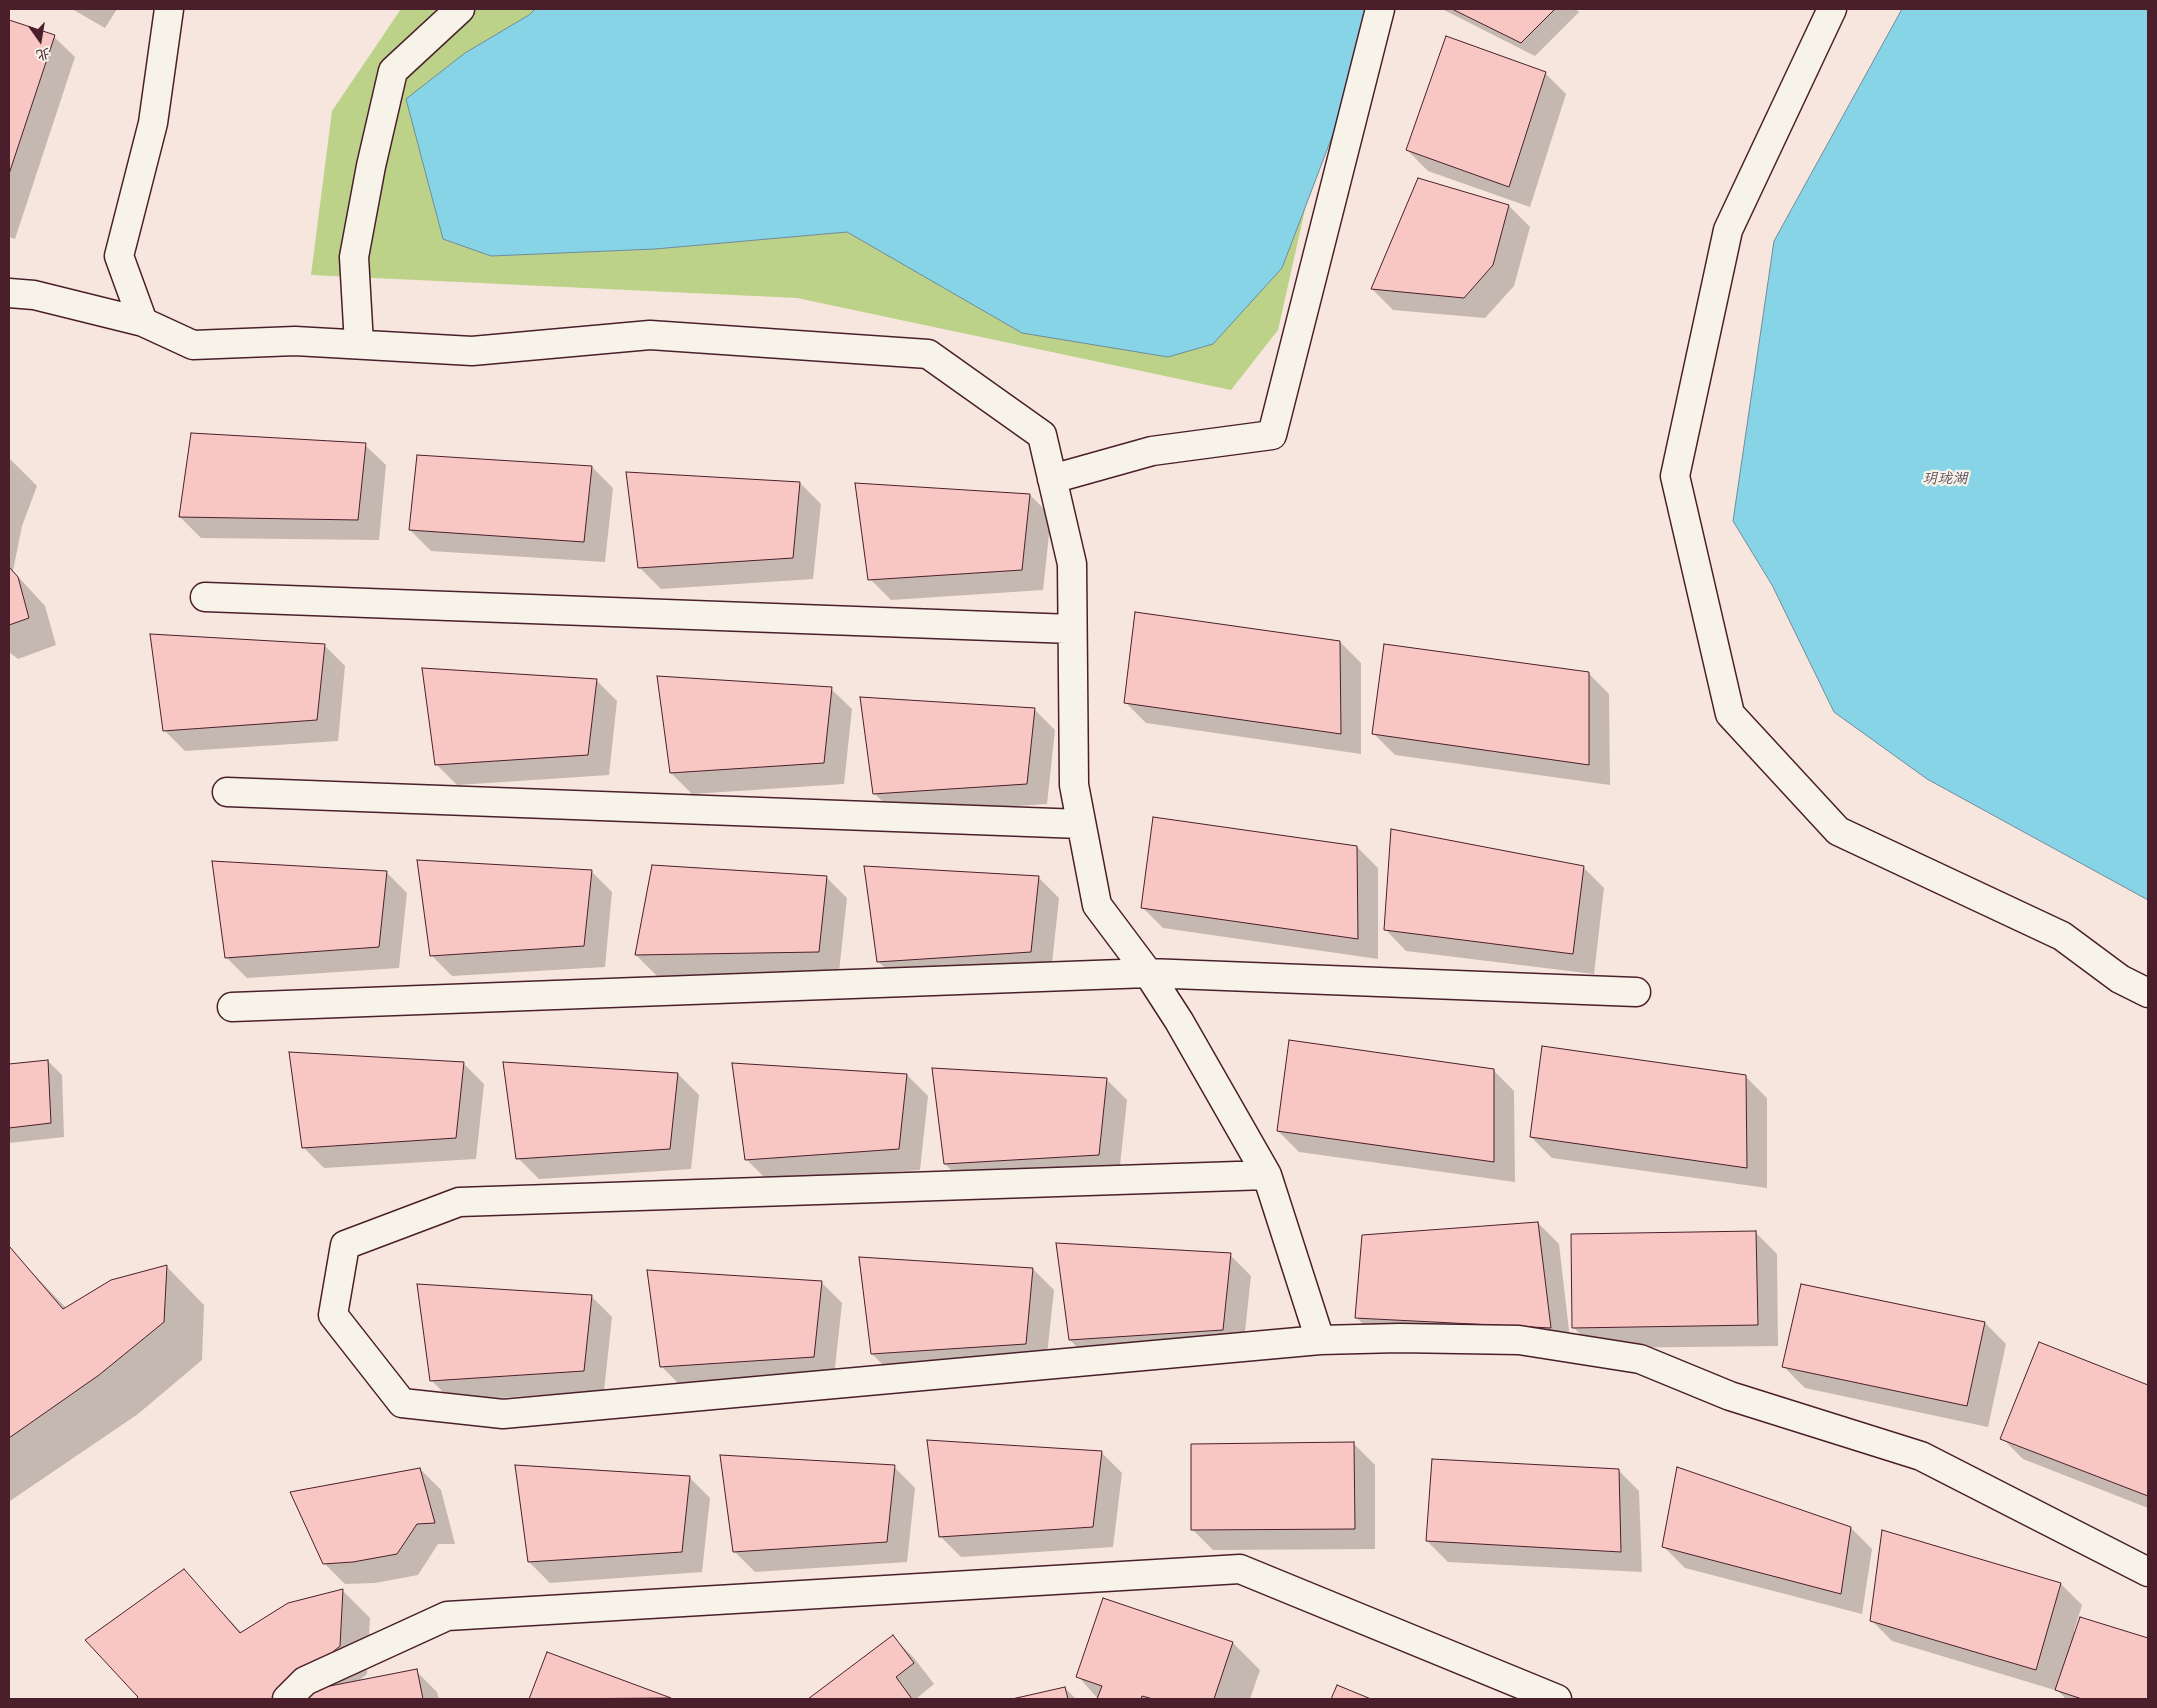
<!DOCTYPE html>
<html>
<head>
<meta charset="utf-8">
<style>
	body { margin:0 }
	#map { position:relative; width:2157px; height:1708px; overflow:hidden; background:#f7e6dd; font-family:Mali,"LXGW WenKai TC",sans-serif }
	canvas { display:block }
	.frame { position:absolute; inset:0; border:10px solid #4a1f2b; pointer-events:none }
	.north { position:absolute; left:15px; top:15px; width:50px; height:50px; -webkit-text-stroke:4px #f7f3e8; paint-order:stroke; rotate:167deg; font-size:14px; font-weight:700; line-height:20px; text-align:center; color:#4a1f2b }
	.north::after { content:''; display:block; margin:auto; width:18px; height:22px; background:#4a1f2b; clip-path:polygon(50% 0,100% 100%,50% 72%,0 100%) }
</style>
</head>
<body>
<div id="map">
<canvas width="2157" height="1708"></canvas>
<div class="frame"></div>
<div class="north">北</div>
</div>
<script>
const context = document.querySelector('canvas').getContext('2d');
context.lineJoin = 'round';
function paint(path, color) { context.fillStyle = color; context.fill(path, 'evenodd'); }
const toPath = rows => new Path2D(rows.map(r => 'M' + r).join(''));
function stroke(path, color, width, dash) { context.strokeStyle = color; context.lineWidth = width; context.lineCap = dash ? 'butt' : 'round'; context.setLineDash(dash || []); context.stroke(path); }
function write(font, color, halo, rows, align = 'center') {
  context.font = font + ' Mali,"LXGW WenKai TC",sans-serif'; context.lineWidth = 4.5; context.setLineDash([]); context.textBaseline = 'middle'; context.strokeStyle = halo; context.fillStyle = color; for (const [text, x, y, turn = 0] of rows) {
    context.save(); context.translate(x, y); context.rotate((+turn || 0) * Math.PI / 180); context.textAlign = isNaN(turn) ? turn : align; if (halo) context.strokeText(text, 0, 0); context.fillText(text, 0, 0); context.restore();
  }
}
const green = toPath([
	[401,9,1350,9,1278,330,1231,390,797,298,311,275,332,111]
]);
const water = toPath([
	[535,9,1366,9,1346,100,1282,268,1213,344,1168,357,1022,333,847,232,655,249,491,256,443,239,406,99,465,53,529,15,535,9],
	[1902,9,2148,9,2148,900,1927,779,1834,712,1772,585,1733,521,1774,241,1902,9]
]);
const shadow = toPath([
	[72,9,117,9,105,28],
	[1442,9,1576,9,1579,12,1535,56],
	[9,21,54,37,75,57,15,239,9,237],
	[1545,73,1566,94,1530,207,1428,171,1407,150],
	[1419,179,1509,206,1530,227,1514,286,1485,318,1393,310,1372,289],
	[365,445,386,465,379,540,201,538,180,517],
	[9,458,37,486,22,526,13,571,45,606,56,645,18,659,9,652],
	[592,467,613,488,605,562,431,551,410,530],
	[800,483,821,504,813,579,661,589,640,568],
	[1030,495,1051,516,1043,590,891,600,870,579],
	[1340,642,1361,663,1361,754,1146,723,1125,702],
	[324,645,345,666,338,741,185,751,164,730],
	[1588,673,1609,694,1610,785,1395,755,1374,734],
	[596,680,617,701,609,775,457,785,436,764],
	[831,689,852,709,844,784,692,794,671,773],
	[1034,709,1055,730,1047,804,895,814,874,793],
	[1357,847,1378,868,1378,959,1163,928,1142,907],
	[1583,867,1604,888,1594,974,1406,951,1386,930],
	[591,871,612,892,605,967,452,976,431,955],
	[386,872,407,893,399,968,247,978,226,957],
	[826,877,847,898,839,972,657,976,636,955],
	[1038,877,1059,898,1051,973,899,982,878,961],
	[48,1061,62,1075,64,1137,9,1143,9,1065],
	[463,1063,484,1084,476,1159,324,1168,303,1147],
	[505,1063,678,1074,699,1095,691,1169,539,1179,518,1158],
	[1493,1070,1514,1091,1515,1182,1299,1152,1278,1131],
	[907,1075,928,1096,920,1170,767,1180,746,1159],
	[1746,1077,1767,1098,1767,1188,1552,1158,1531,1137],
	[1106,1079,1127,1100,1119,1175,966,1185,945,1164],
	[1538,1223,1559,1244,1571,1348,1377,1338,1356,1317],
	[1756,1233,1777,1254,1778,1346,1594,1348,1573,1327],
	[9,1248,67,1309,166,1266,204,1305,202,1360,138,1414,10,1501],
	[1230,1255,1251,1276,1243,1350,1091,1361,1070,1340],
	[1033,1269,1054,1290,1046,1364,893,1375,872,1354],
	[821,1282,842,1303,834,1377,682,1387,661,1366],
	[591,1296,612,1317,604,1391,452,1401,431,1380],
	[1985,1323,2006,1344,1988,1427,1805,1388,1784,1367],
	[2039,1344,2148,1386,2148,1508,2023,1459,2002,1438],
	[1354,1444,1375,1465,1375,1549,1213,1550,1192,1529],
	[1101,1452,1122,1473,1113,1547,961,1557,940,1536],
	[894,1467,915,1488,907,1562,755,1572,734,1551],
	[420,1469,441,1490,455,1544,438,1544,418,1575,375,1583,345,1584,324,1563],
	[1618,1470,1639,1491,1642,1572,1448,1562,1427,1541],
	[689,1477,710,1498,702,1572,550,1583,529,1562],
	[1851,1528,1872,1549,1862,1614,1685,1568,1664,1547],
	[184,1571,242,1633,343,1591,370,1618,367,1674,356,1683,416,1671,437,1692,439,1699,138,1699],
	[2061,1584,2082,1605,2074,1631,2076,1632,2081,1619,2148,1639,2148,1699,2066,1699,2058,1691,1892,1641,1871,1620],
	[1104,1600,1233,1643,1260,1670,1250,1699,1098,1699,1078,1676],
	[893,1637,914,1658,934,1684,916,1699,810,1699],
	[548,1653,671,1699,531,1699],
	[1065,1688,1076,1699,1018,1699]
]);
const building = toPath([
	[1452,9,1555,9,1521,43,1452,9],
	[9,20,55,35,9,174,9,20],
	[1446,36,1546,72,1509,187,1406,150,1446,36],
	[1418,178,1509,205,1493,265,1464,298,1371,289,1418,178],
	[191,433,366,443,358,520,179,517,191,433],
	[417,455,592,466,584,542,409,530,417,455],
	[626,472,800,482,793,558,638,568,626,472],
	[855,483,1030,494,1022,570,868,580,855,483],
	[9,567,18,577,29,618,9,625,9,567],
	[1135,612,1340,641,1341,734,1124,703,1135,612],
	[150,634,325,644,317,720,163,731,150,634],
	[1384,644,1589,672,1589,765,1372,734,1384,644],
	[422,668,597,679,588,755,435,765,422,668],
	[657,676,832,687,824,763,670,773,657,676],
	[860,697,1035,708,1027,784,873,794,860,697],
	[1153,817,1357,846,1358,939,1141,908,1153,817],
	[1391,829,1584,866,1573,954,1384,930,1391,829],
	[417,860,592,870,584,946,430,956,417,860],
	[212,861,387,871,379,947,225,958,212,861],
	[652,865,827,876,819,952,635,955,652,865],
	[864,866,1039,876,1031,952,877,962,864,866],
	[1289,1040,1494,1069,1494,1162,1277,1131,1289,1040],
	[1542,1046,1746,1075,1747,1168,1530,1137,1542,1046],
	[289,1052,464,1062,456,1138,302,1148,289,1052],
	[48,1060,51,1123,9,1128,9,1064,48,1060],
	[503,1062,678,1073,670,1149,516,1159,503,1062],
	[732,1063,907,1074,899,1149,745,1160,732,1063],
	[932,1068,1107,1078,1099,1155,944,1164,932,1068],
	[1538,1222,1551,1328,1355,1318,1362,1235,1538,1222],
	[1756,1231,1758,1325,1572,1328,1571,1234,1756,1231],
	[1056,1243,1231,1253,1223,1330,1069,1340,1056,1243],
	[9,1246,63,1309,111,1280,167,1265,164,1322,99,1375,9,1438,9,1246],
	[859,1257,1033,1268,1026,1344,871,1354,859,1257],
	[647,1270,822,1281,814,1357,660,1367,647,1270],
	[417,1284,592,1295,584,1371,430,1381,417,1284],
	[1801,1284,1985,1322,1967,1406,1782,1367,1801,1284],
	[2039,1342,2148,1385,2148,1496,2000,1439,2039,1342],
	[927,1440,1102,1451,1093,1527,939,1537,927,1440],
	[1354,1442,1355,1529,1191,1530,1191,1444,1354,1442],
	[720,1455,895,1465,887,1542,733,1552,720,1455],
	[1432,1459,1619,1469,1621,1552,1426,1541,1432,1459],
	[515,1465,690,1476,682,1552,528,1562,515,1465],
	[1677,1467,1851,1527,1841,1594,1662,1547,1677,1467],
	[420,1468,435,1523,417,1524,397,1554,353,1562,323,1564,290,1492,420,1468],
	[1882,1530,2061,1583,2036,1670,1870,1621,1882,1530],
	[184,1569,240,1633,288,1603,343,1589,340,1646,275,1699,136,1699,138,1697,85,1640,184,1569],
	[1103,1598,1233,1642,1214,1699,1153,1699,1142,1696,1141,1699,1097,1699,1102,1686,1076,1677,1103,1598],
	[2080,1617,2148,1638,2148,1699,2082,1699,2055,1690,2080,1617],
	[893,1635,914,1663,896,1677,912,1699,808,1699,893,1635],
	[547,1652,671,1698,529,1699,547,1652],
	[417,1669,423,1699,295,1699,294,1693,417,1669],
	[1337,1685,1371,1699,1331,1699,1337,1685],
	[1065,1687,1068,1699,1012,1699,1065,1687]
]);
const street = toPath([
	[169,9,153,123,119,256,143,322,193,345,295,341,472,351,650,335,928,354,1042,435,1072,564,1074,785,1097,905,1148,973,1179,1021,1267,1175,459,1202,345,1245,333,1315,402,1403,503,1414,1320,1340,1399,1338,1519,1340,1640,1359,1730,1396,1921,1456,2148,1572],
	[1832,9,1728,230,1675,476,1730,714,1838,831,2062,936,2120,979,2148,993],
	[9,293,34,295,143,322],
	[359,344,354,257,371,166,393,71,460,9],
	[1052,479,1152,451,1272,435,1380,9],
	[205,597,1072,629],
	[227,792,1081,824],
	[232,1007,1148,973,1636,992],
	[1267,1175,1320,1340],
	[287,1699,305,1681,447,1616,1240,1569,1557,1699]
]);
const waterNames = [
	["玥珑湖",1945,478]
];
paint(green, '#bcd288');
paint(water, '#88d4e7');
stroke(water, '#6f8c9c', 1);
paint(shadow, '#0003');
paint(building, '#f8c7c4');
stroke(building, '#4a1f2b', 1);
stroke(street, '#4a1f2b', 31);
stroke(street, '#f7f3e8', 28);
write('italic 15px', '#5a4c5a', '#f7f3e8', waterNames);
</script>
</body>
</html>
